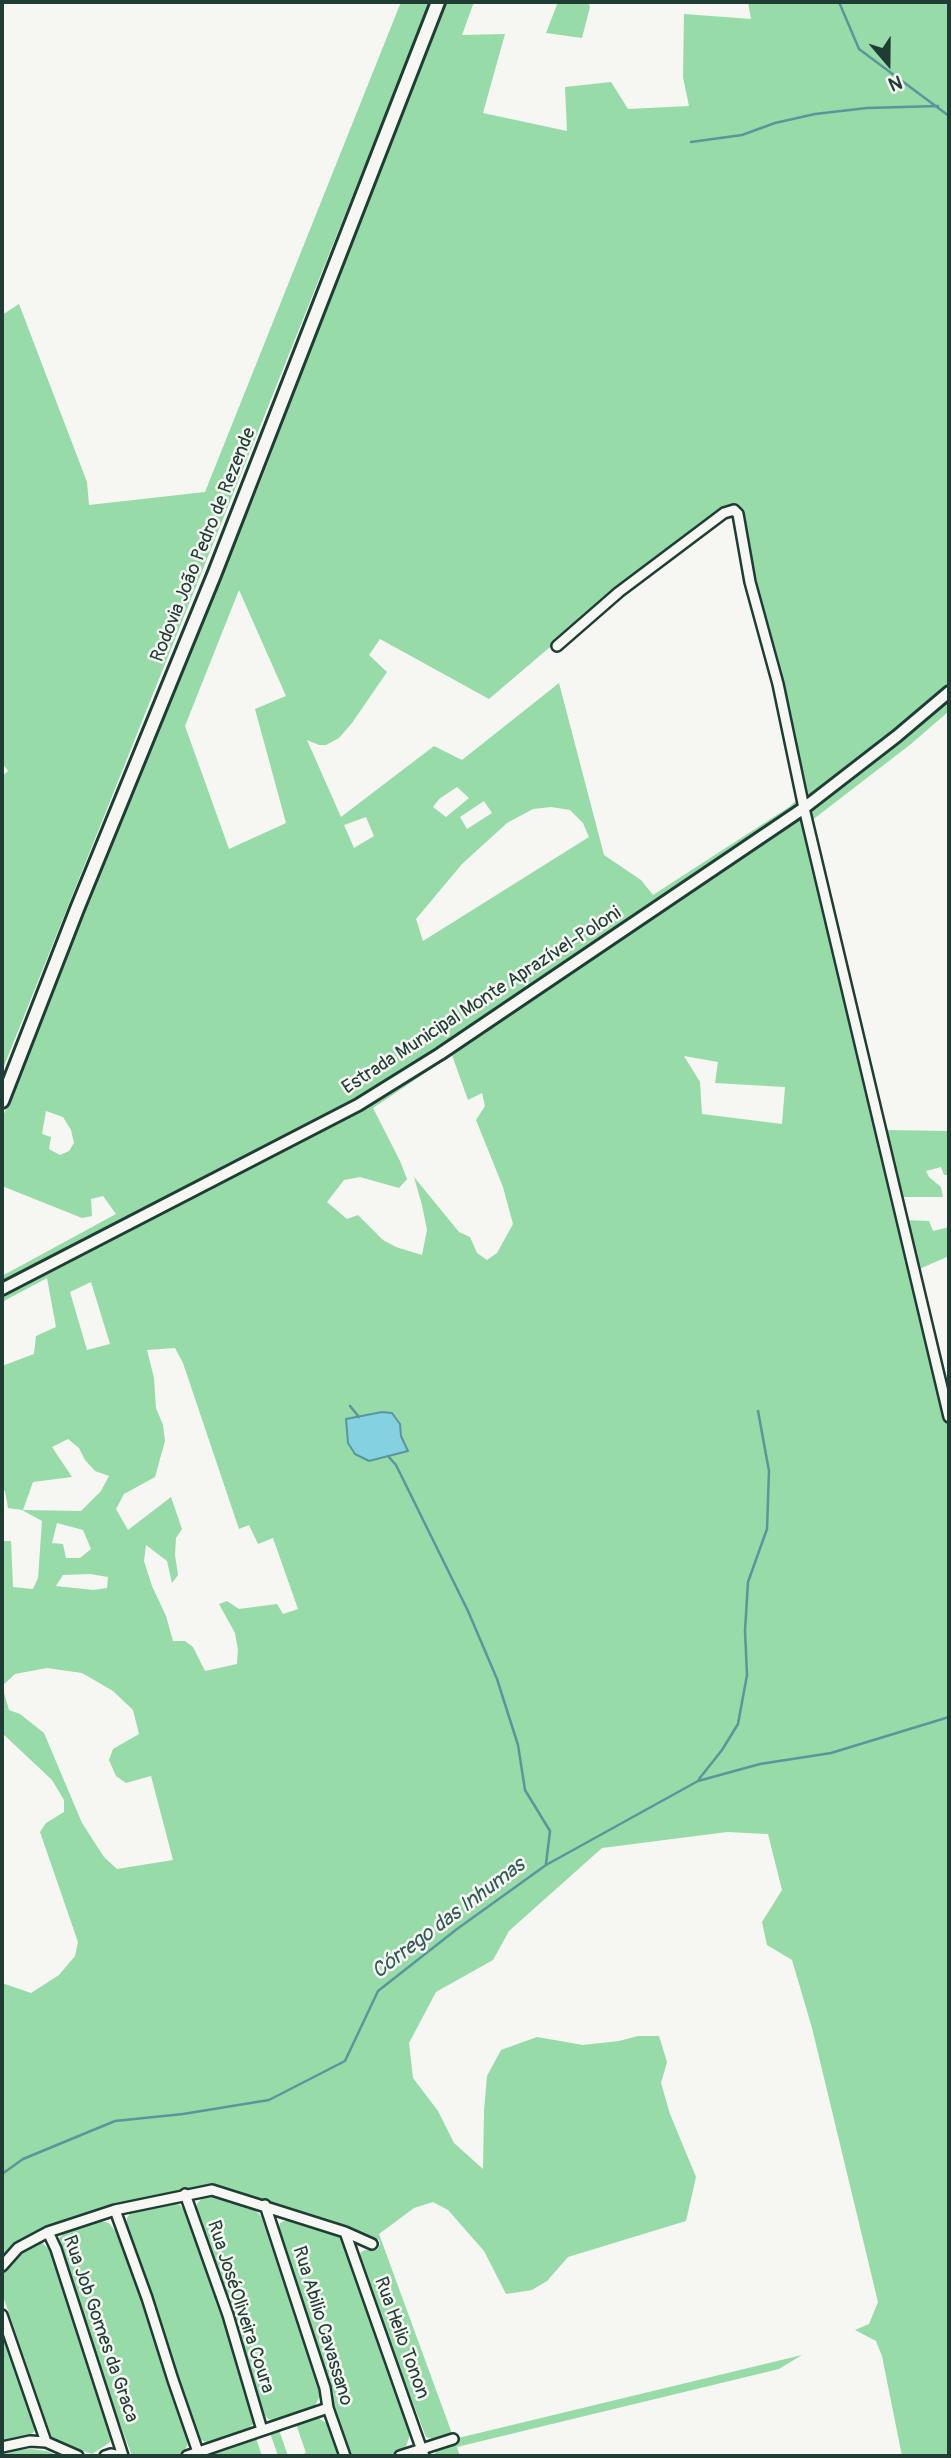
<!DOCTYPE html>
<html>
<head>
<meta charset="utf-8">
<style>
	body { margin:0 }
	#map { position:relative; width:951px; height:2458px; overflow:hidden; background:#f6f6f2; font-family:Pangolin,sans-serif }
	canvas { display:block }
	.frame { position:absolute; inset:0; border:4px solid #1f3d34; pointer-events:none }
	.north { position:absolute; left:853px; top:28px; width:70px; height:70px; -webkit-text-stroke:5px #f6f6f2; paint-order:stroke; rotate:160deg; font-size:19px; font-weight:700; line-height:28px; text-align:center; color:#1f3d34 }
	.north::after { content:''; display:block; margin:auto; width:24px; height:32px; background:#1f3d34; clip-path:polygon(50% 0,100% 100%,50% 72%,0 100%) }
</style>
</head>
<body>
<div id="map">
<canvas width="951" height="2458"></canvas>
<div class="frame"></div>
<div class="north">N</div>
</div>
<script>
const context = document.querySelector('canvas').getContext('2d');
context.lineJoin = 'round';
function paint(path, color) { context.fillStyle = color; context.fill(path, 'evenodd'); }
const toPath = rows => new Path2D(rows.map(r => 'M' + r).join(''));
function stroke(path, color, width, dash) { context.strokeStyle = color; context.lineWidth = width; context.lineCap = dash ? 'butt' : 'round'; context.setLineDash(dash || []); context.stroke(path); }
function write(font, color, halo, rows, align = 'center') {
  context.font = font + ' Pangolin,sans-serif'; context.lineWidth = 5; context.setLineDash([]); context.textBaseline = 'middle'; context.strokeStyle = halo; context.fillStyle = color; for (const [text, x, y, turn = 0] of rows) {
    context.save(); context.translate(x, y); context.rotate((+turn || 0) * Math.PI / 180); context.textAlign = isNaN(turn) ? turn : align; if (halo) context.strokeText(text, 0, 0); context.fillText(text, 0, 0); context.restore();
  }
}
const green = toPath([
	[401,2,430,2,2,1071,2,776,8,771,2,763,2,315,19,304,87,482,89,505,205,492],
	[444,2,474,2,462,35,505,34,483,113,567,131,565,87,611,82,628,109,689,106,683,77,684,14,751,19,748,2,949,2,949,687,895,732,813,796,806,793,782,682,754,580,747,535,742,517,734,509,617,590,489,699,380,639,369,655,387,672,352,723,339,738,326,745,319,745,307,740,341,817,434,746,462,760,559,683,604,855,641,880,653,895,789,807,800,797,801,805,356,1103,2,1286,2,1276,116,1214,103,1196,91,1199,92,1216,82,1218,2,1186,2,1119,84,912,260,483],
	[239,590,286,696,255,709,286,823,229,849,185,726],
	[457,787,469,798,446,817,433,807,439,799],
	[484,801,492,813,467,829,460,817],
	[551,807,570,810,583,823,589,837,423,941,416,919,462,864,507,823,533,809],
	[366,817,374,836,354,848,344,825],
	[46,1111,63,1117,71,1130,74,1143,69,1151,60,1155,49,1149,51,1137,42,1134],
	[558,2,588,2,590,7,582,38,546,33],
	[949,697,949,711,911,744,811,821,807,811],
	[798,817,804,825,949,1432,949,2456,902,2456,882,2356,876,2341,855,2330,869,2324,878,2302,812,2028,792,1960,767,1945,762,1922,782,1890,768,1834,727,1832,602,1848,509,1931,493,1960,436,1992,409,2043,413,2078,438,2111,454,2143,483,2169,484,2111,487,2076,501,2050,537,2037,583,2045,619,2041,638,2036,659,2036,667,2062,661,2083,670,2114,696,2177,686,2221,568,2257,547,2281,532,2290,506,2294,484,2251,448,2210,433,2202,414,2208,379,2234,454,2439,802,2355,779,2369,457,2447,460,2456,434,2456,437,2449,453,2443,435,2440,426,2437,358,2259,361,2252,368,2249,377,2250,380,2244,379,2240,265,2201,212,2187,184,2189,112,2205,46,2227,15,2246,2,2258,2,1983,31,1993,59,1975,75,1956,78,1942,40,1832,46,1823,64,1812,64,1800,52,1780,2,1733,2,1541,11,1541,13,1587,33,1589,38,1578,42,1521,22,1510,8,1508,5,1491,2,1490,2,1366,34,1354,36,1336,56,1327,47,1278,2,1302,2,1293,360,1107],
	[452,1055,468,1100,482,1093,485,1106,476,1120,503,1187,513,1224,497,1253,487,1260,477,1253,470,1237,459,1232,414,1177,422,1205,427,1230,422,1255,396,1247,383,1240,358,1215,347,1219,327,1202,344,1180,360,1177,399,1188,407,1179,400,1161,373,1108],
	[684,1056,718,1062,715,1083,785,1087,782,1124,702,1114,700,1082],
	[91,1282,110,1344,87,1350,70,1292],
	[175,1348,183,1363,239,1529,249,1525,258,1544,273,1538,298,1609,283,1614,277,1604,239,1609,227,1601,219,1604,235,1633,238,1650,237,1664,205,1671,193,1647,185,1641,173,1641,166,1616,152,1586,144,1561,146,1545,167,1561,172,1583,178,1575,175,1555,176,1538,182,1529,171,1497,128,1530,116,1509,124,1494,155,1477,165,1441,163,1425,156,1408,154,1378,147,1350],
	[382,1412,400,1424,401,1436,348,1443,346,1419],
	[68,1439,79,1448,85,1460,95,1471,109,1476,101,1491,81,1511,23,1510,33,1482,72,1477,52,1447],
	[57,1523,83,1530,91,1549,80,1558,66,1558,63,1544,52,1543],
	[90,1574,108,1577,107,1588,93,1590,56,1586,63,1575],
	[47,1668,82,1673,113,1691,133,1710,139,1734,113,1749,109,1760,116,1776,126,1783,151,1776,173,1860,117,1869,104,1857,82,1823,44,1733,20,1714,9,1710,2,1686,15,1674],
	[885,1130,949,1131,949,1175,944,1175,941,1167,926,1171,929,1177,941,1187,943,1197,900,1197],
	[905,1220,929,1221,933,1231,949,1227,949,1256,917,1270],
	[213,2196,249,2205,261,2216,319,2389,319,2398,314,2407,276,2421,268,2419,262,2412,233,2315,195,2213,197,2204,202,2198],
	[171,2202,180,2205,186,2213,224,2314,254,2423,247,2430,211,2444,201,2440,197,2434,176,2378,152,2298,126,2228,127,2218,131,2212],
	[289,2219,338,2235,343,2241,410,2434,405,2450,385,2456,352,2455,333,2408,329,2389,278,2232,280,2223],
	[100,2221,109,2223,115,2231,143,2300,188,2438,187,2446,183,2453,174,2456,132,2456,94,2354,60,2247,59,2238,66,2232],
	[41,2242,49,2249,112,2428,113,2436,109,2443,92,2454,58,2443,52,2438,2,2293,2,2274,22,2251],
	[2,2328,36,2424,34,2432,26,2437,2,2442],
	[317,2417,329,2425,339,2456,296,2456,306,2453,296,2424],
	[279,2430,288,2456,278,2456,270,2433],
	[256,2438,262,2456,204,2456],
	[30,2449,47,2451,59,2456,2,2456,2,2453,7,2451]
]);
const water = toPath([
	[382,1412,392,1413,400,1424,401,1436,408,1451,369,1461,355,1454,348,1443,346,1419,382,1412]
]);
const stream = toPath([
	[839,2,859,49,949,116],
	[691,142,742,135,775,123,815,114,867,108,938,106],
	[350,1406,359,1417],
	[388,1456,396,1465,468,1611,497,1679,518,1745,525,1790,550,1831,546,1864],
	[699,1779,722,1750,738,1724,747,1675,745,1631,748,1582,767,1529,769,1471,758,1411],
	[2,2174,23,2159,115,2121,183,2114,269,2100,345,2061,378,1991,457,1929,546,1865,698,1781,760,1764,831,1753,949,1717]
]);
const minor = toPath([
	[557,646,619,592,724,513,734,510,738,514,750,582,778,684,804,808,949,1417],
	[185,2194,228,2315,262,2430],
	[265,2205,325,2388,328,2408,345,2456],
	[115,2210,147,2298,173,2380,198,2452],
	[48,2232,56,2249,123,2456],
	[345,2232,424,2456],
	[2,2266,18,2248,48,2232,115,2210,212,2190,345,2232,372,2244],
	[2,2315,46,2442],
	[2,2447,30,2441,46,2442,78,2456],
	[105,2456,111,2454,120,2456],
	[187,2456,328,2408],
	[400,2456,453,2439]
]);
const tertiary = toPath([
	[2,1289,358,1105,440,1054,804,808,897,736,949,692]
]);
const secondary = toPath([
	[2,1101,77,909,214,575,438,2]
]);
const streetNames = [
	["Rodovia João Pedro de Rezende",204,545,-68],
	["Estrada Municipal Monte Aprazível-Poloni",482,1001,-33],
	["Rua JoséOliveira Coura",240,2307,72],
	["Rua Abilio Cavassano",322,2326,73],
	["Rua Job Gomes da Graca",100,2329,71],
	["Rua Helio Tonon",401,2338,70]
];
const waterNames = [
	["Córrego das Inhumas",449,1919,-37]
];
paint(green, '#96dba8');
paint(water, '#83d1e1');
stroke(water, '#5b969c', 2);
stroke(stream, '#5b969c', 2.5);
stroke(minor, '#1f3d34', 14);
stroke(tertiary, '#1f3d34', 16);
stroke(secondary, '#1f3d34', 18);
stroke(minor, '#f6f6f2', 9);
stroke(tertiary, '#f6f6f2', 10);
stroke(secondary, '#f6f6f2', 12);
write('19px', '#1f3d34', '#f6f6f2', streetNames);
write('italic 21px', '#335b57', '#f6f6f2', waterNames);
</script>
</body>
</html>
